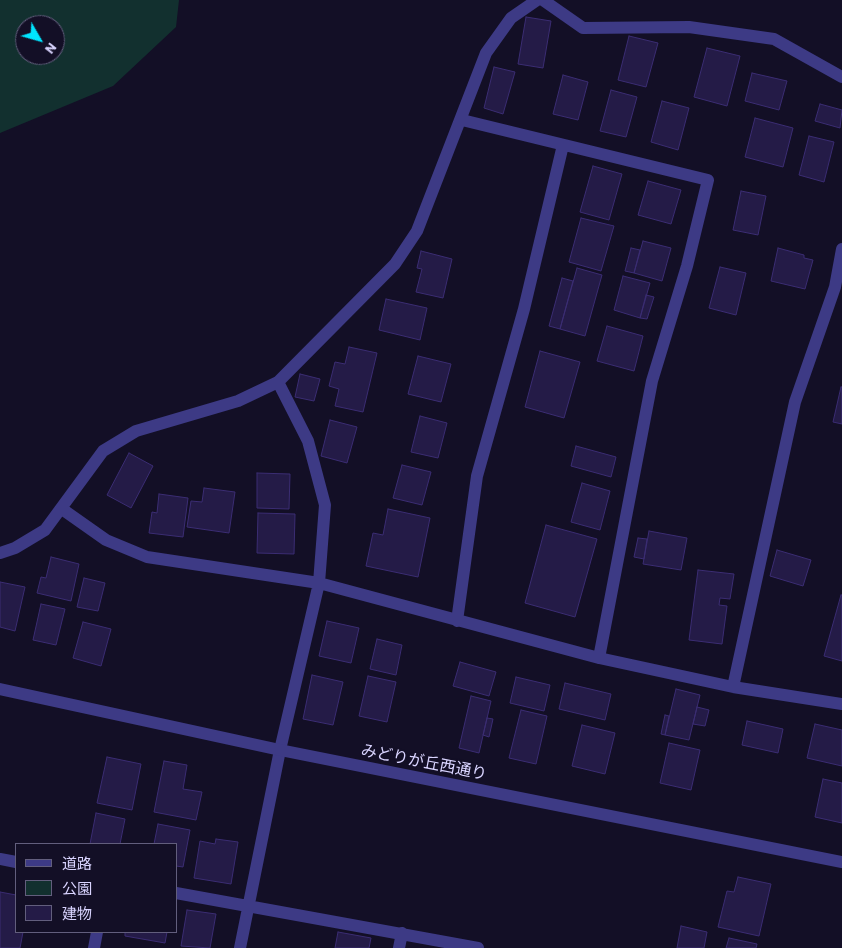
<!DOCTYPE html>
<html>
<head>
<meta charset="utf-8">
<style>
	body { margin:0 }
	#map { position:relative; width:842px; height:948px; overflow:hidden; background:#130f26; font-family:Barlow,"Noto Sans JP",sans-serif }
	canvas { display:block }
	.legend { position:absolute; left:15px; top:843px; width:162px; height:90px; box-sizing:border-box; background:#130f26; border:1px solid #625e7d; margin:0; padding:6px 9px; list-style:none; font-size:15px; color:#d9d4ff }
	.legend li { display:flex; align-items:center; gap:10px; height:25px }
	.legend b { width:25px; border:1px solid #625e7d }
	.north { position:absolute; left:15px; top:15px; width:50px; height:50px; box-sizing:border-box; background:#130f26; border:1px solid #625e7d; border-radius:50%; rotate:128deg; font-size:14px; font-weight:700; line-height:20px; text-align:center; color:#d9d4ff }
	.north::after { content:''; display:block; margin:auto; width:18px; height:22px; background:#00e5ff; clip-path:polygon(50% 0,100% 100%,50% 72%,0 100%) }
</style>
</head>
<body>
<div id="map">
<canvas width="842" height="948"></canvas>
<ul class="legend">
<li><b style="height:6px;background:#3d3a85"></b>道路</li>
<li><b style="height:14px;background:#12302f"></b>公園</li>
<li><b style="height:14px;background:#241b47"></b>建物</li>
</ul>
<div class="north">N</div>
</div>
<script>
const context = document.querySelector('canvas').getContext('2d');
context.lineJoin = 'round';
function paint(path, color) { context.fillStyle = color; context.fill(path, 'evenodd'); }
const toPath = rows => new Path2D(rows.map(r => 'M' + r).join(''));
function stroke(path, color, width, dash) { context.strokeStyle = color; context.lineWidth = width; context.lineCap = dash ? 'butt' : 'round'; context.setLineDash(dash || []); context.stroke(path); }
function write(font, color, halo, rows, align = 'center') {
  context.font = font + ' Barlow,"Noto Sans JP",sans-serif'; context.lineWidth = 4; context.setLineDash([]); context.textBaseline = 'middle'; context.strokeStyle = halo; context.fillStyle = color; for (const [text, x, y, turn = 0] of rows) {
    context.save(); context.translate(x, y); context.rotate((+turn || 0) * Math.PI / 180); context.textAlign = isNaN(turn) ? turn : align; if (halo) context.strokeText(text, 0, 0); context.fillText(text, 0, 0); context.restore();
  }
}
const green = toPath([
	[0,0,179,0,176,27,113,86,0,133],
	[25,25,55,25,55,55,25,55]
]);
const building = toPath([
	[526,17,551,21,543,68,518,64,526,17],
	[629,36,658,43,646,87,618,80,629,36],
	[707,48,740,56,727,106,694,97,707,48],
	[494,67,515,72,503,114,484,108,494,67],
	[752,73,787,81,779,110,745,101,752,73],
	[563,75,588,82,578,120,553,114,563,75],
	[611,90,637,97,626,137,600,131,611,90],
	[662,101,689,108,678,150,651,142,662,101],
	[820,104,842,110,840,128,815,121,820,104],
	[755,118,793,128,783,167,745,157,755,118],
	[809,136,834,142,824,182,799,175,809,136],
	[593,166,622,174,609,220,580,212,593,166],
	[648,181,681,190,671,224,638,215,648,181],
	[741,191,766,196,758,235,733,230,741,191],
	[581,218,614,226,601,271,569,262,581,218],
	[643,241,671,248,662,281,634,273,643,241],
	[631,248,640,250,634,273,625,271,631,248],
	[778,248,804,255,804,258,813,260,805,289,771,281,778,248],
	[421,251,452,259,443,298,416,292,422,269,417,268,421,251],
	[720,267,746,273,736,315,709,308,720,267],
	[577,268,602,275,585,336,560,329,577,268],
	[623,276,650,283,640,318,614,310,623,276],
	[562,278,573,281,560,329,549,326,562,278],
	[646,295,654,297,647,319,640,318,646,295],
	[386,299,427,308,420,340,379,330,386,299],
	[607,326,643,336,634,371,597,361,607,326],
	[349,347,377,353,363,412,335,406,339,389,329,386,335,362,345,364,349,347],
	[540,351,580,362,564,418,525,407,540,351],
	[418,356,451,364,441,402,408,394,418,356],
	[300,374,320,379,314,401,295,397,300,374],
	[841,387,842,387,842,424,833,422,841,387],
	[420,416,447,423,438,458,411,452,420,416],
	[330,420,357,427,347,463,321,456,330,420],
	[576,446,616,457,611,477,571,466,576,446],
	[129,453,153,466,131,508,107,495,129,453],
	[402,465,431,472,422,505,393,498,402,465],
	[257,473,290,474,289,509,257,508,257,473],
	[582,483,610,491,600,530,571,522,582,483],
	[204,488,235,492,229,533,187,527,191,501,202,502,204,488],
	[159,494,188,498,183,537,149,533,152,512,157,513,159,494],
	[388,509,430,518,418,577,366,566,373,533,383,535,388,509],
	[258,513,295,514,294,554,257,553,258,513],
	[546,525,597,539,575,617,525,603,546,525],
	[649,531,687,538,681,570,643,564,649,531],
	[638,538,647,539,644,559,634,557,638,538],
	[777,550,811,560,803,586,770,576,777,550],
	[51,557,79,564,71,601,37,593,41,577,46,578,51,557],
	[698,570,734,574,730,599,720,598,719,605,727,606,722,644,689,640,698,570],
	[84,578,105,583,98,611,77,607,84,578],
	[0,582,25,587,15,631,0,627,0,582],
	[841,595,842,595,842,661,824,656,841,595],
	[41,604,65,609,56,645,33,640,41,604],
	[327,621,359,628,351,663,319,656,327,621],
	[83,622,111,629,101,666,73,658,83,622],
	[377,639,402,645,396,675,370,669,377,639],
	[460,662,496,672,489,696,453,686,460,662],
	[312,675,343,682,333,725,303,719,312,675],
	[368,676,396,682,387,722,359,716,368,676],
	[516,677,550,685,544,711,510,703,516,677],
	[565,683,611,694,605,720,559,709,565,683],
	[676,689,700,695,689,740,665,735,676,689],
	[471,696,491,701,479,753,459,748,471,696],
	[697,707,709,710,705,726,693,724,697,707],
	[521,710,547,716,536,764,509,758,521,710],
	[665,715,669,716,665,735,661,734,665,715],
	[487,718,493,719,489,737,483,735,487,718],
	[747,721,783,729,778,753,742,745,747,721],
	[815,724,842,730,842,766,807,758,815,724],
	[582,725,615,733,605,774,572,766,582,725],
	[669,743,700,750,691,790,660,783,669,743],
	[107,757,141,764,132,810,97,803,107,757],
	[164,761,187,765,183,789,202,792,196,820,154,812,164,761],
	[823,779,842,783,842,823,815,817,823,779],
	[96,813,125,819,120,844,90,844,96,813],
	[158,824,190,830,183,867,176,866,176,844,154,844,158,824],
	[216,839,238,842,231,884,194,878,200,841,215,844,216,839],
	[738,877,771,884,759,936,718,927,727,891,734,892,738,877],
	[0,892,16,895,16,932,23,932,20,948,0,948,0,892],
	[187,910,216,914,210,948,181,946,187,910],
	[681,926,707,932,704,948,677,948,681,926],
	[125,932,167,932,165,943,125,936,125,932],
	[338,932,371,938,369,948,335,948,338,932],
	[729,938,757,944,756,948,726,948,729,938]
]);
const minor = toPath([
	[543,0,583,28,689,27,774,39,842,77],
	[462,120,708,180,687,266,652,381,599,658],
	[62,509,106,540,147,557,319,583,599,658,733,687,842,704],
	[0,553,15,548,45,530,103,451,136,431,238,401,278,382,395,264,417,231,486,53,511,18,537,0],
	[457,621,477,476,524,309,563,145],
	[733,687,795,402,835,287,842,249],
	[0,859,16,862],
	[176,893,478,948],
	[94,948,97,932],
	[240,948,280,750,319,583,325,505,308,441,278,382],
	[399,948,402,933]
]);
const tertiary = toPath([
	[0,689,280,750,842,862]
]);
const streetNames = [
	["みどりが丘西通り",424,762,11]
];
paint(green, '#12302f');
paint(building, '#241b47');
stroke(building, '#3b2d73', 1);
stroke(minor, '#3d3a85', 12);
stroke(tertiary, '#3d3a85', 12);
write('16px', '#d9d4ff', '#130f26', streetNames);
</script>
</body>
</html>
